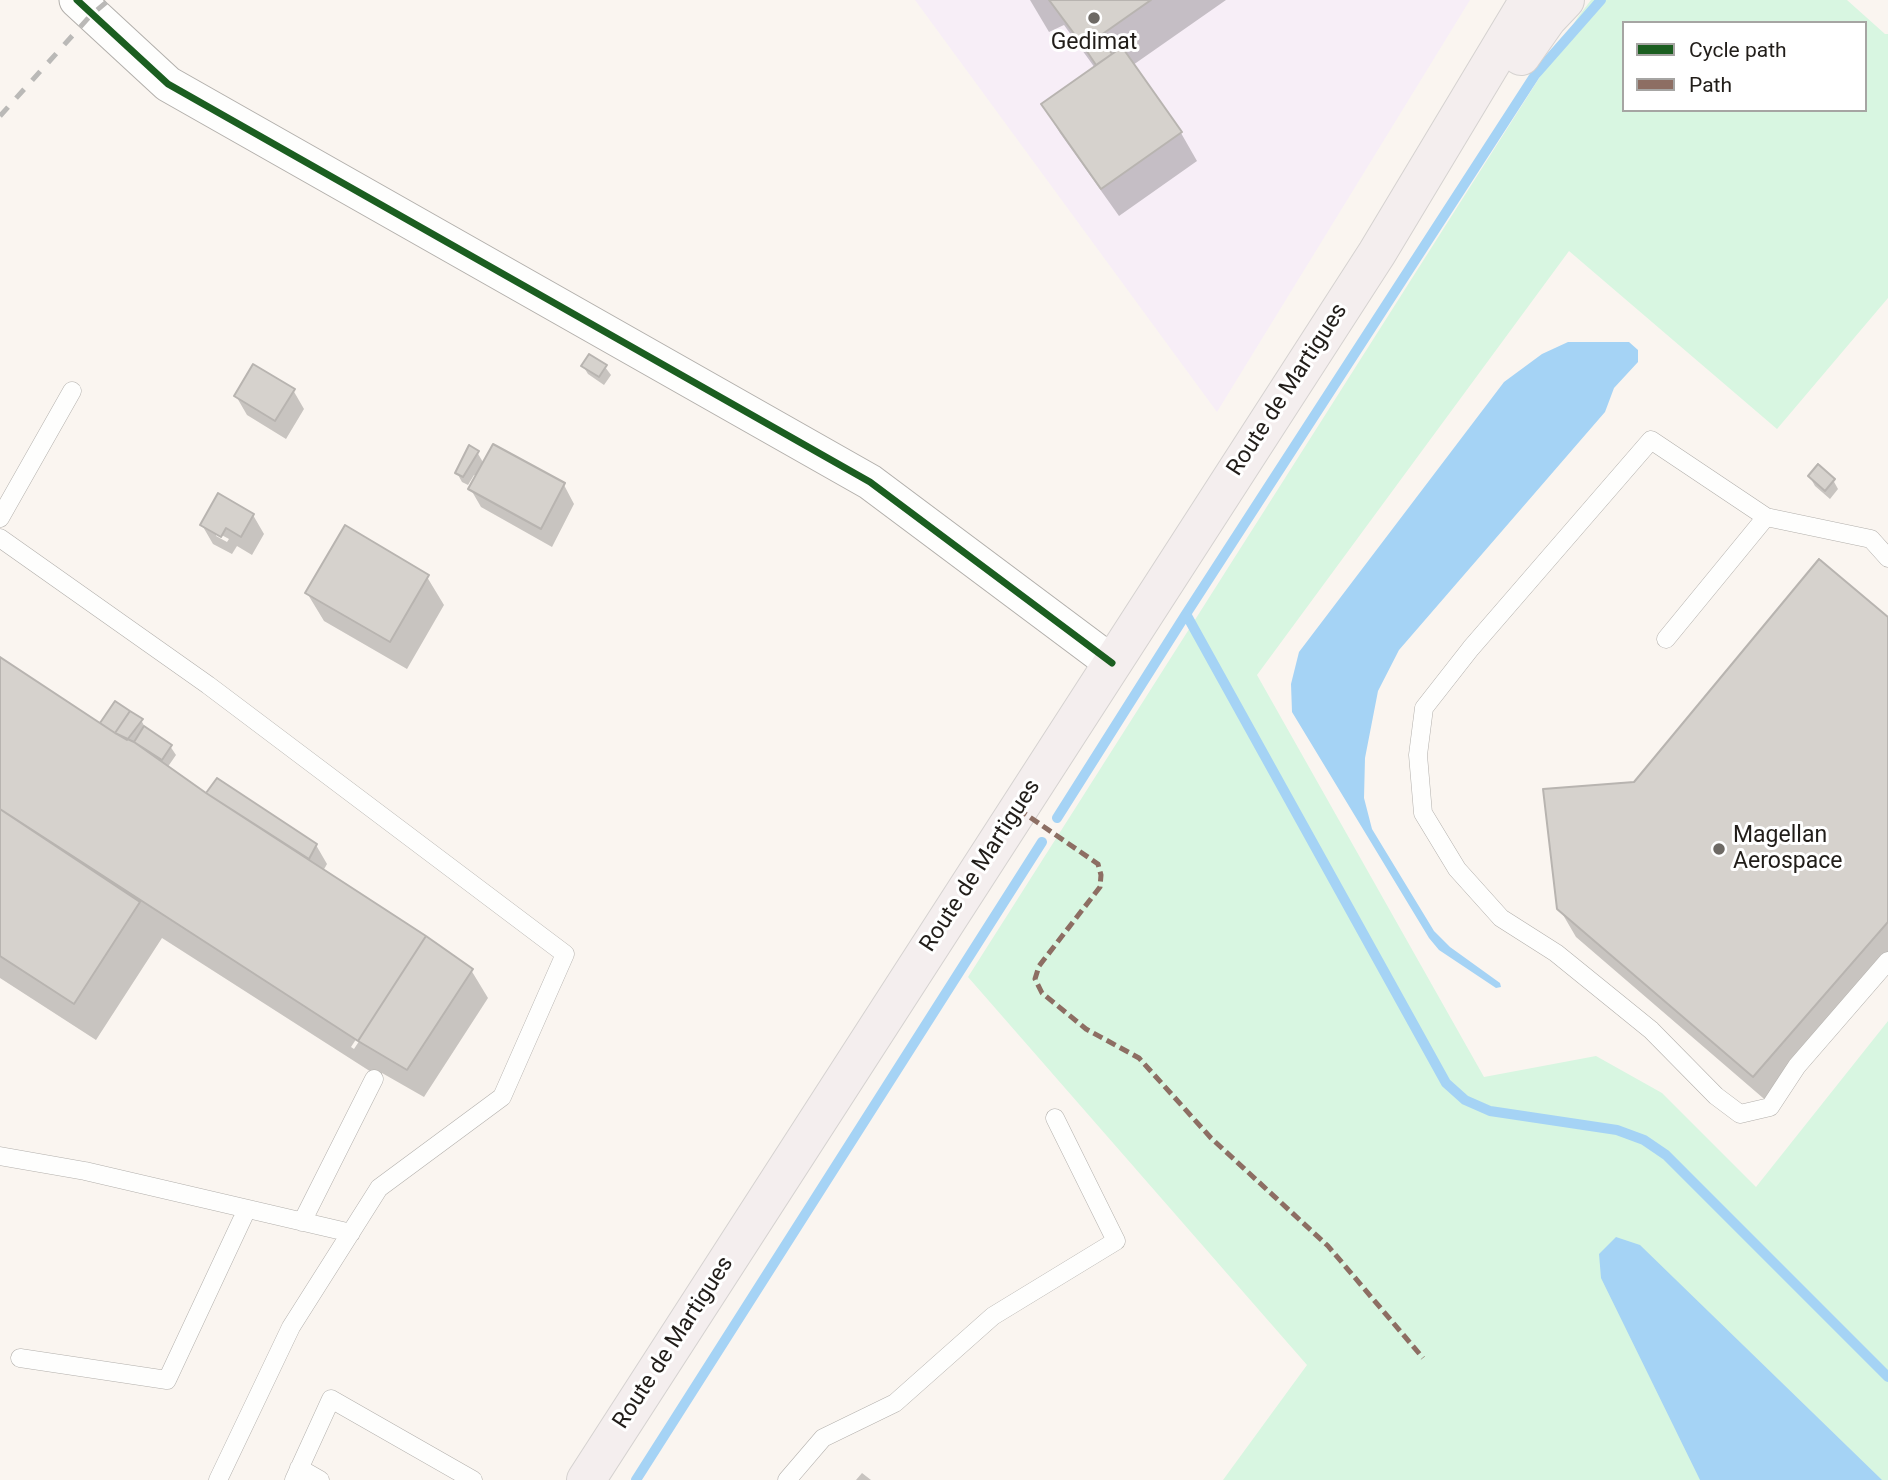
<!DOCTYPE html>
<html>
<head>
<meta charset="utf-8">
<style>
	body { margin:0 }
	#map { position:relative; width:1888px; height:1480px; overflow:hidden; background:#faf5f0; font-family:Roboto,sans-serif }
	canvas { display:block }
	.legend { position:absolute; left:1622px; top:21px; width:245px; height:91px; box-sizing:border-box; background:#fff; border:2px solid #a6a5a3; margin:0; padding:9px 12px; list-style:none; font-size:21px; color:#211d19 }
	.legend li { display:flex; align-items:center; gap:14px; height:35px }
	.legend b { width:35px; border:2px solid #a6a5a3 }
</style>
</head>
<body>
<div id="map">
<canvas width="1888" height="1480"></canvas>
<ul class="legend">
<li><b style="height:9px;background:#1b5e20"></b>Cycle path</li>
<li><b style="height:9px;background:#8d6e63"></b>Path</li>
</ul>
</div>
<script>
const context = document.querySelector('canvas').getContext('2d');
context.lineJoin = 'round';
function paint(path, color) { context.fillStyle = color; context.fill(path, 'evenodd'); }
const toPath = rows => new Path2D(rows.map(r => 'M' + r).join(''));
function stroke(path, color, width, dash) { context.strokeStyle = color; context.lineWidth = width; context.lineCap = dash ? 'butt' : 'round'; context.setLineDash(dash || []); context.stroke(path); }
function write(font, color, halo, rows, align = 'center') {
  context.font = font + ' Roboto,sans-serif'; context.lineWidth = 6; context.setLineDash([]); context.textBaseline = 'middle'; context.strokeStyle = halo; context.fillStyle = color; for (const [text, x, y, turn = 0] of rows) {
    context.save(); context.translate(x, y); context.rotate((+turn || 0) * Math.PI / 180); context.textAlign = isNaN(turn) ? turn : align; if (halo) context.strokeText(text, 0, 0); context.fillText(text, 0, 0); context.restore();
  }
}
const commercial = toPath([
	[915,0,1470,0,1217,412]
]);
const green = toPath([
	[1591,0,1847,0,1885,34,1888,34,1888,298,1777,429,1569,251,1257,675,1484,1077,1596,1056,1662,1093,1756,1187,1888,1021,1888,1480,1223,1480,1307,1365,968,977,1578,17],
	[1624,23,1865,23,1865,110,1624,110]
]);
const water = toPath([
	[1568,342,1629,342,1638,350,1638,362,1614,388,1605,412,1399,650,1378,691,1365,758,1364,798,1372,829,1434,931,1450,947,1500,983,1501,987,1496,988,1439,950,1429,938,1292,712,1291,684,1299,652,1504,382,1542,354],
	[1616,1237,1640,1245,1882,1480,1700,1480,1601,1278,1599,1254]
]);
const shadow = toPath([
	[1030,0,1226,0,1133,65,1181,133,1197,161,1119,216,1060,133,1043,104,1095,68,1064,25,1049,32],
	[583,366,605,367,611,375,604,385,588,374],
	[293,390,304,409,286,439,247,415,236,396],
	[477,452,484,464,564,485,574,504,552,547,481,507,470,488,477,476,474,475,468,485,462,482,457,473],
	[1810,477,1833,480,1838,489,1830,499,1815,486],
	[253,515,264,534,252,555,237,546,232,554,213,544,202,525],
	[216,532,229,539,227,542,216,536],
	[427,577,444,605,407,669,324,621,307,593],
	[1888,620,1888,968,1770,1104,1576,937,1559,908,1635,784],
	[0,659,100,725,116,704,141,720,146,729,170,746,176,755,167,768,207,796,218,781,316,845,327,864,323,871,471,970,488,998,424,1097,382,1073,379,1077,162,938,96,1040,0,978],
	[414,951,418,951,354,1049,351,1047],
	[862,1473,871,1480,856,1480]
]);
const stream = toPath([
	[1601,0,1535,75,1186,614,1446,1083,1465,1100,1490,1111,1617,1130,1644,1140,1666,1155,1888,1377],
	[1057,818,1186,614],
	[636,1480,1042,842]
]);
const building = toPath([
	[1049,0,1151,0,1084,47,1049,0],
	[1099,36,1112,54,1096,65,1084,47,1099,36],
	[1122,47,1182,132,1101,189,1041,104,1122,47],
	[589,354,607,365,599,377,581,366,589,354],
	[253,364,295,389,275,421,234,396,253,364],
	[493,444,565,483,541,529,468,489,493,444],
	[469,445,479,451,463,477,455,473,469,445],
	[1818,464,1835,479,1825,491,1808,476,1818,464],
	[218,493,254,514,241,537,226,528,221,537,200,525,218,493],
	[345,525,429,575,390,642,305,593,345,525],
	[1819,559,1888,617,1888,922,1753,1077,1557,909,1543,789,1634,782,1819,559],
	[0,657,115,733,134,742,206,793,426,936,358,1041,0,809,0,657],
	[115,701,130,711,115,733,100,723,115,701],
	[130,711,143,719,127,740,115,733,130,711],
	[144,726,172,745,162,760,134,742,144,726],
	[217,778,317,844,309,859,206,793,217,778],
	[0,809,140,902,74,1004,0,956,0,809],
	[426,936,473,969,407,1070,358,1041,426,936]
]);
const service = toPath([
	[0,518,72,391],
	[0,538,208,685,565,954,502,1097,379,1188,291,1327,218,1480],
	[1888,558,1871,539,1766,517,1651,440,1471,648,1424,708,1418,755,1423,813,1457,869,1501,918,1556,953,1651,1030,1716,1096,1740,1114,1770,1107,1797,1066,1888,961],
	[1666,639,1766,517],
	[0,1156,85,1171,351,1233],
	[302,1222,374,1079],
	[20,1358,167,1380,247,1209],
	[299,1468,320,1480],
	[294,1480,331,1399,473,1480],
	[787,1480,823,1438,895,1403,993,1316,1116,1241,1055,1118]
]);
const minor = toPath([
	[77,0,168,84,870,482,1112,663]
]);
const primary = toPath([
	[1521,56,1547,19,1565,0],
	[586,1480,1377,253,1529,0]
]);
const rail = toPath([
	[0,116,91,15,109,0]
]);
const quiet = toPath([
	[1018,809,1098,864,1101,875,1100,887,1039,966,1035,979,1042,993,1086,1029,1139,1058,1211,1138,1328,1246,1423,1358]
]);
const cycleway = toPath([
	[77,0,168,84,870,482,1112,663]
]);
const markers = [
	[1094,18,7,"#6d6964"],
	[1719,849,7,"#6d6964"]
];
const poiNames = [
	["Gedimat",1094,43],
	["Magellan",1733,836,"left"],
	["Aerospace",1733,862,"left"]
];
const streetNames = [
	["Route de Martigues",1288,390,-57],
	["Route de Martigues",981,866,-57],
	["Route de Martigues",674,1343,-57]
];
paint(commercial, '#f7eef7');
paint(green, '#d8f6e1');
paint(water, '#a5d3f5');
paint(shadow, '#0003');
stroke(stream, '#a5d3f5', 10);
paint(building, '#d6d2cd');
stroke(building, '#b8b4b0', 2);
stroke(service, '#b2afab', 19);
stroke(minor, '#b2afab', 37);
stroke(primary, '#d5d2d0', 40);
stroke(service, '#fefefd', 18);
stroke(minor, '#fefefd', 35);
stroke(primary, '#f4eeee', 38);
stroke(rail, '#bab9b7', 5, [12, 12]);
stroke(quiet, '#8d6e63', 5, [10, 5]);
stroke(cycleway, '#1b5e20', 7);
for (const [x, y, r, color] of markers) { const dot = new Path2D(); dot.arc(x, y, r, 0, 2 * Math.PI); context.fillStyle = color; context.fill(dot); stroke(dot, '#fff', 2.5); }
write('23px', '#211d19', '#fff', poiNames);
write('23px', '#211d19', '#fff', streetNames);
</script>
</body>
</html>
